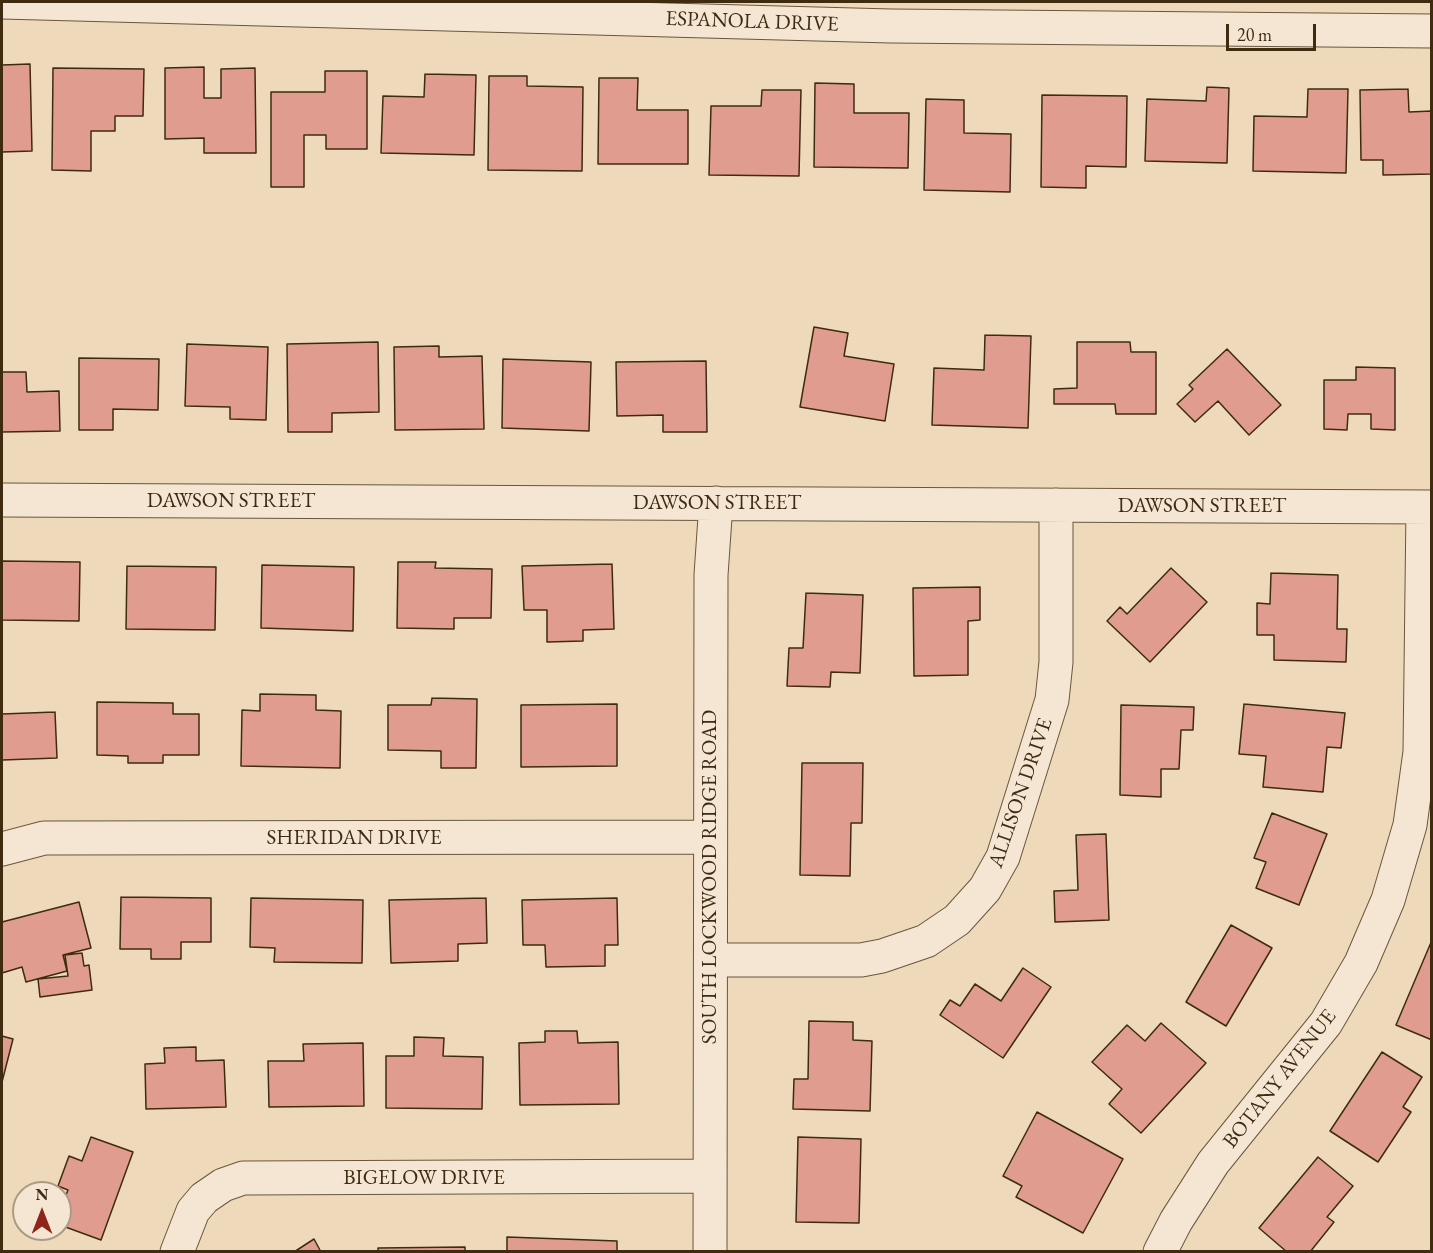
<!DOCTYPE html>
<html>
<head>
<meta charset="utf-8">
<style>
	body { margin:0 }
	#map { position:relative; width:1433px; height:1253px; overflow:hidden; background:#eed9bb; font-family:"EB Garamond",serif }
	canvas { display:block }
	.frame { position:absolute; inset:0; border:3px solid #3e2b10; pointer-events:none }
	.north { position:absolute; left:12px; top:1181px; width:60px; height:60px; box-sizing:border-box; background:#f4e6d3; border:2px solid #ab9b85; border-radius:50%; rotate:0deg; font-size:16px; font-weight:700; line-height:24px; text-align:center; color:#3e2b10 }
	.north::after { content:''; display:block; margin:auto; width:21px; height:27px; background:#8f2418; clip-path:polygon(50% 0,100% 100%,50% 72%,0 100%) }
	.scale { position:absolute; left:1226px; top:24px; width:90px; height:27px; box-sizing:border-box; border:3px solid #3e2b10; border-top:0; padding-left:8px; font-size:18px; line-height:21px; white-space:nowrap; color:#3e2b10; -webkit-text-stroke:4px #f4e6d3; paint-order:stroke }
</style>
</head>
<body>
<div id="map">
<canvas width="1433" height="1253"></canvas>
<div class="frame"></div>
<div class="north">N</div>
<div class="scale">20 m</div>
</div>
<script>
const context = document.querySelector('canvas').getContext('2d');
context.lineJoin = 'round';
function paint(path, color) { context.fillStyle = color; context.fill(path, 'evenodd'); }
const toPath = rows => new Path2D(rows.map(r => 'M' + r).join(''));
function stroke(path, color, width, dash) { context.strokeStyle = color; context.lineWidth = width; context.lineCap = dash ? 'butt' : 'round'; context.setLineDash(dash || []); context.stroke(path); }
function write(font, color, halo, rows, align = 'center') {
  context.font = font + ' "EB Garamond",serif'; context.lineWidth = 4.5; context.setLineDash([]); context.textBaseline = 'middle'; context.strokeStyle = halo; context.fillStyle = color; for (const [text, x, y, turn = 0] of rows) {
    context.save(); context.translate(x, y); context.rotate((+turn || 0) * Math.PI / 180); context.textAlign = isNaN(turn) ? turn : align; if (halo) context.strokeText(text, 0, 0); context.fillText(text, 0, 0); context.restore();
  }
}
const building = toPath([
	[30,64,32,151,2,152,2,65,30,64],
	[204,67,204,98,221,98,221,69,255,68,256,153,204,153,204,138,165,139,165,68,204,67],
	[53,68,144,69,143,116,115,116,115,131,91,131,91,171,52,170,53,68],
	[325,71,367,71,367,149,326,149,326,135,304,135,304,187,271,187,271,92,325,92,325,71],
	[425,74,476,75,474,155,381,153,383,96,424,97,425,74],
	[489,76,527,76,527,86,583,87,582,171,488,170,489,76],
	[599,78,638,78,637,110,688,110,688,164,598,164,599,78],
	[815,83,854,84,854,113,909,113,908,168,814,167,815,83],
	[1207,87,1229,88,1227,163,1145,161,1147,99,1206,101,1207,87],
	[1308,89,1348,89,1346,173,1253,171,1254,116,1307,117,1308,89],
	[1408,89,1409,112,1432,111,1432,174,1383,175,1383,160,1361,160,1360,90,1408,89],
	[762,90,801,90,799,176,709,175,711,106,761,106,762,90],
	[1042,95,1127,96,1126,167,1086,166,1086,188,1041,187,1042,95],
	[926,99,964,100,964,133,1011,134,1010,192,924,190,926,99],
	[814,327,848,333,844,356,894,364,885,421,800,407,814,327],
	[985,335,1031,336,1028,428,932,425,934,368,984,370,985,335],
	[378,342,379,412,332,413,332,432,288,432,287,344,378,342],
	[1077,342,1130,342,1131,352,1156,352,1156,414,1116,414,1115,404,1054,404,1054,389,1077,388,1077,342],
	[187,344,268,347,266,420,230,419,230,407,185,406,187,344],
	[439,346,439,357,482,356,484,429,395,430,394,347,439,346],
	[1227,349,1281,405,1249,435,1218,401,1195,422,1177,404,1193,389,1189,385,1227,349],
	[79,358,159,359,158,410,113,409,113,430,79,430,79,358],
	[503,359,591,362,589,431,502,428,503,359],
	[706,361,707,432,663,432,663,415,617,416,616,362,706,361],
	[1356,367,1395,368,1395,430,1371,429,1371,414,1348,414,1347,430,1324,429,1324,380,1356,380,1356,367],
	[2,372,26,372,27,392,59,391,60,431,2,432,2,372],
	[2,561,80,562,79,621,2,620,2,561],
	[398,562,436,562,435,568,492,569,491,618,454,618,454,629,397,628,398,562],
	[612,564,614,629,583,630,583,641,547,642,547,610,524,610,522,566,612,564],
	[262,565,354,567,353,631,261,628,262,565],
	[127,566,216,567,215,630,126,629,127,566],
	[1171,568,1207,602,1150,662,1107,621,1120,607,1127,614,1171,568],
	[1271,573,1338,575,1337,629,1347,629,1346,662,1274,660,1274,635,1257,635,1257,603,1270,604,1271,573],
	[980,587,980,620,968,621,968,675,914,676,913,588,980,587],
	[806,593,863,595,860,673,831,672,830,687,787,686,789,648,803,648,806,593],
	[260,694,316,695,316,710,341,711,340,768,241,766,242,710,260,711,260,694],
	[432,698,477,699,476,768,441,768,441,751,388,750,388,705,431,705,432,698],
	[97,702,173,703,173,714,199,714,199,755,163,755,163,763,128,763,128,756,97,755,97,702],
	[617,704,617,766,521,767,521,705,617,704],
	[1244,704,1345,713,1341,748,1327,747,1323,792,1263,787,1266,756,1239,754,1244,704],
	[1121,705,1194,707,1193,730,1181,730,1179,769,1161,769,1161,797,1120,795,1121,705],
	[55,712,57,758,2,760,2,714,55,712],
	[802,763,863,763,862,823,851,823,850,876,800,875,802,763],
	[1272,813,1327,834,1299,905,1256,888,1266,862,1254,858,1272,813],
	[1106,834,1109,920,1055,922,1054,891,1078,890,1076,835,1106,834],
	[121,897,211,898,211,942,181,942,181,959,151,959,151,949,120,949,121,897],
	[251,898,363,900,362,963,274,962,275,948,250,947,251,898],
	[486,898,487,943,458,944,458,961,391,963,389,900,486,898],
	[617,898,618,945,605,945,605,966,546,967,545,945,523,945,522,900,617,898],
	[79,902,91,948,63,955,67,971,26,982,22,967,2,973,2,922,79,902],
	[1231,925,1272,948,1226,1026,1186,1002,1231,925],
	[1432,940,1432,1040,1396,1025,1432,940],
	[82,953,84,966,89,965,92,990,40,997,38,979,68,976,65,955,82,953],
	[1023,968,1051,987,1003,1058,940,1015,950,1000,960,1006,975,984,1001,1001,1023,968],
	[809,1021,853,1022,853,1040,872,1041,870,1111,793,1109,794,1079,808,1079,809,1021],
	[1161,1023,1206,1063,1141,1133,1109,1104,1122,1089,1092,1062,1127,1025,1145,1041,1161,1023],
	[545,1031,577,1031,578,1043,618,1042,619,1104,520,1105,519,1043,545,1042,545,1031],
	[2,1036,13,1039,2,1082,2,1036],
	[414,1037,444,1038,443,1056,483,1057,482,1109,386,1108,386,1056,414,1056,414,1037],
	[363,1043,364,1106,269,1107,268,1061,304,1061,303,1044,363,1043],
	[196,1047,196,1061,224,1060,226,1107,146,1109,145,1064,165,1063,164,1048,196,1047],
	[1382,1052,1422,1077,1403,1107,1411,1112,1378,1162,1330,1131,1382,1052],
	[1037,1112,1123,1159,1083,1233,1016,1197,1022,1186,1003,1176,1037,1112],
	[91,1137,133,1152,101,1240,60,1225,60,1210,68,1190,58,1186,69,1156,82,1161,91,1137],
	[798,1137,861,1139,859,1223,796,1222,798,1137],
	[1318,1157,1353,1186,1327,1217,1334,1222,1310,1252,1287,1252,1259,1228,1318,1157],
	[507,1237,617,1241,617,1252,507,1252,507,1237],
	[314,1239,321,1252,294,1252,314,1239],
	[465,1247,465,1252,378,1252,378,1248,465,1247]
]);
const minor = toPath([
	[2,2,891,26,1432,31],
	[2,500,1432,507],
	[2,849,44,838,709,837],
	[711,960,861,960,882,956,926,941,957,920,985,889,1003,857,1052,700,1056,662,1056,505],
	[177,1252,193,1211,204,1198,223,1185,243,1178,710,1176],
	[710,1252,711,575,716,503],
	[1160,1252,1176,1221,1213,1163,1326,1023,1361,963,1388,900,1410,825,1420,752,1423,507]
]);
const streetNames = [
	["ESPANOLA DRIVE",752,22,2],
	["DAWSON STREET",231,501],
	["DAWSON STREET",717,503],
	["DAWSON STREET",1202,506],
	["ALLISON DRIVE",1021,793,-71],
	["SHERIDAN DRIVE",354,838],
	["SOUTH LOCKWOOD RIDGE ROAD",710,877,-90],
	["BOTANY AVENUE",1280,1079,-52],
	["BIGELOW DRIVE",424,1178]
];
paint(building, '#e09d8f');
stroke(building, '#3e2b10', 1.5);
stroke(minor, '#6a563b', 35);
stroke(minor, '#f4e6d3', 33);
write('21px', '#3e2b10', '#f4e6d3', streetNames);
</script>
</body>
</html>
